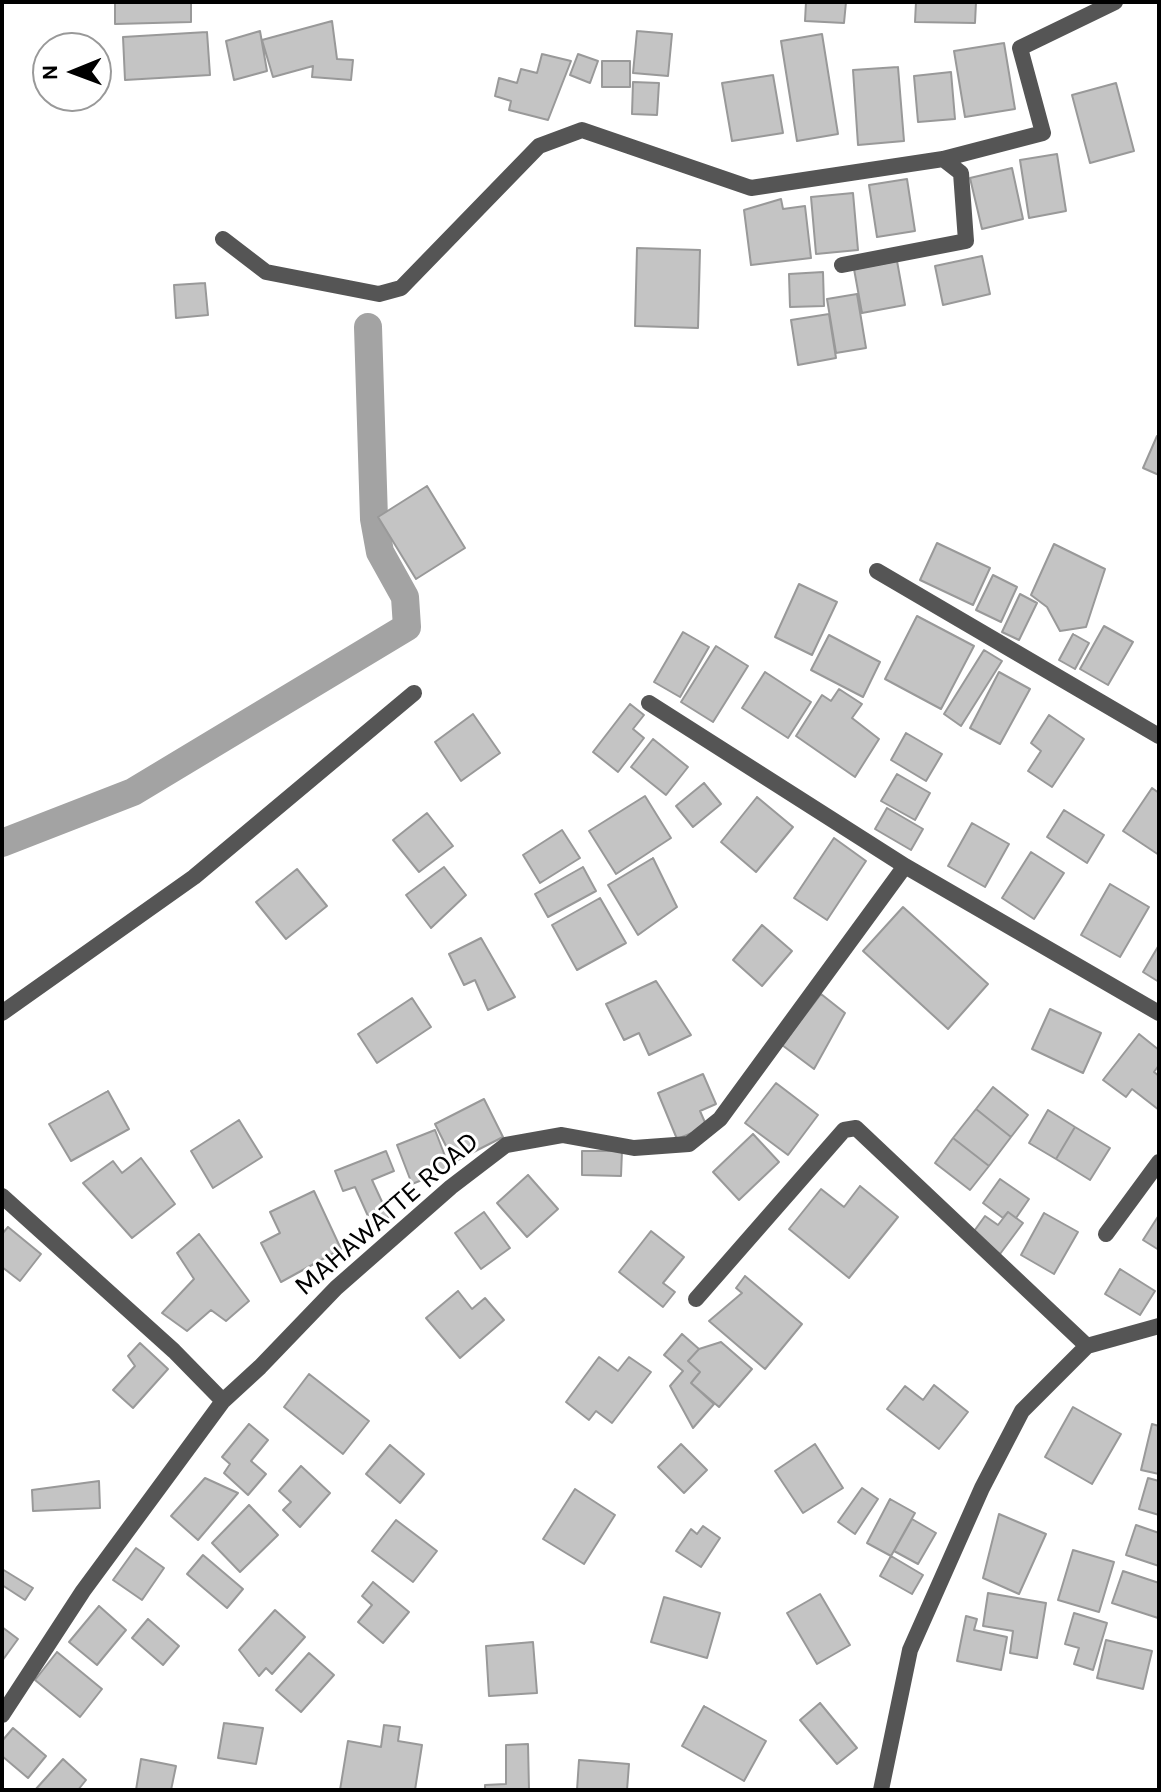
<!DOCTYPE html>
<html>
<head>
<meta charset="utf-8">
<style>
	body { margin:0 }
	#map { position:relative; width:1161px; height:1792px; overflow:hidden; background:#fff; font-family:Karla,sans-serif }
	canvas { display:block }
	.frame { position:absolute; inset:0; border:4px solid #000; pointer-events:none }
	.north { position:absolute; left:32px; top:32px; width:80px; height:80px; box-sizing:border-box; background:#fff; border:2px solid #999; border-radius:50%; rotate:269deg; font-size:22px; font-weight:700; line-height:32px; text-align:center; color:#000 }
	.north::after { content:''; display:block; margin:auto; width:28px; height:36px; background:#000; clip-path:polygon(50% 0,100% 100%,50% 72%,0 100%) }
</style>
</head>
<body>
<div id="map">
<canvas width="1161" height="1792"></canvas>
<div class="frame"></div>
<div class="north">N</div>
</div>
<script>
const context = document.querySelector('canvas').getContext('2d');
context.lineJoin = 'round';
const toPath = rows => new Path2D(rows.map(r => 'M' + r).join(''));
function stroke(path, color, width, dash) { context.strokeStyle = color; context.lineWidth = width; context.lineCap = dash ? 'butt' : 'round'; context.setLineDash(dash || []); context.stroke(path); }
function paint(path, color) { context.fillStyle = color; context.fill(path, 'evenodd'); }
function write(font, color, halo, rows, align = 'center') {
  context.font = font + ' Karla,sans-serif'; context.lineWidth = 6; context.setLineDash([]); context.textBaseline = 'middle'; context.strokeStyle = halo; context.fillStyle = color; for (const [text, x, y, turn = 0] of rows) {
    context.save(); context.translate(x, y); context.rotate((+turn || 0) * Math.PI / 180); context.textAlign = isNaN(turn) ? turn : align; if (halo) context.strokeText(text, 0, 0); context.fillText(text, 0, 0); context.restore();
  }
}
const canal = toPath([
	[2,843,133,792,407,627,405,597,380,552,374,519,368,327]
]);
const building = toPath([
	[115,2,191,2,191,22,115,24,115,2],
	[806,2,846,2,844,23,805,21,806,2],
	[916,2,976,2,975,23,915,22,916,2],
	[332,21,337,59,353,60,351,80,312,77,313,66,273,77,262,40,332,21],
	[260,31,267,71,234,80,226,41,260,31],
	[637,31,672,34,668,76,633,73,637,31],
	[207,32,210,75,125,80,123,37,207,32],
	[822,34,838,134,797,141,781,41,822,34],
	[1004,43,1015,109,965,117,954,51,1004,43],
	[542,54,571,61,548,120,509,110,511,101,495,96,499,78,517,83,521,69,537,73,542,54],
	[578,54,598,61,590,83,570,75,578,54],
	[602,61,630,61,630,87,602,87,602,61],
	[898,67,904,141,858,145,853,70,898,67],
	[951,72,955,119,918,122,914,76,951,72],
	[773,75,783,133,732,141,722,83,773,75],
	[633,82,659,83,657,115,632,114,633,82],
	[1116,83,1134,151,1090,163,1072,95,1116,83],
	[1057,154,1066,211,1029,218,1020,160,1057,154],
	[1012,168,1023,219,982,229,970,178,1012,168],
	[907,179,915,231,877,237,869,185,907,179],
	[853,193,858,250,816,254,811,197,853,193],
	[781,199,783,209,805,206,811,258,751,265,744,210,781,199],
	[637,248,700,250,698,328,635,326,637,248],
	[982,256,990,294,943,305,935,266,982,256],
	[897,261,905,305,862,313,854,269,897,261],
	[823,272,824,306,790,307,789,274,823,272],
	[205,283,208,315,176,318,174,285,205,283],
	[857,294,866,348,836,353,827,299,857,294],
	[829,314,836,358,798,365,791,320,829,314],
	[1157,436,1159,437,1159,475,1143,468,1157,436],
	[427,486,465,548,416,579,378,517,427,486],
	[937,543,990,568,973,605,920,580,937,543],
	[1054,544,1105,569,1086,627,1060,631,1047,607,1031,595,1054,544],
	[993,575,1017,587,1001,622,976,610,993,575],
	[799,584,837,602,812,655,775,637,799,584],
	[1020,594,1037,603,1019,640,1002,632,1020,594],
	[917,616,974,646,941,709,885,679,917,616],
	[1104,626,1133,642,1108,685,1080,669,1104,626],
	[683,632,709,647,680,697,654,682,683,632],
	[1073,634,1089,643,1075,669,1059,660,1073,634],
	[829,635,880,662,863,697,811,670,829,635],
	[716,646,748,666,713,722,681,702,716,646],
	[984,650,1002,661,961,726,944,714,984,650],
	[765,672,811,702,788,738,742,708,765,672],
	[999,672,1030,689,1000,744,970,728,999,672],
	[839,689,862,704,852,718,879,739,855,777,796,736,822,695,831,701,839,689],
	[630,704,644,715,633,729,644,738,618,772,593,752,630,704],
	[473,714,500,753,461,781,435,742,473,714],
	[1049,715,1084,739,1052,787,1028,771,1041,751,1031,743,1049,715],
	[906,733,942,754,926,781,891,760,906,733],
	[653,739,688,767,666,795,631,767,653,739],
	[897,774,930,793,915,820,881,801,897,774],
	[704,783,721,804,693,827,676,806,704,783],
	[1152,788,1159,793,1159,855,1123,831,1152,788],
	[645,796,671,838,616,874,589,831,645,796],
	[757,797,793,827,756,872,721,842,757,797],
	[887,808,923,829,911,850,875,829,887,808],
	[1064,810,1104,835,1087,863,1047,837,1064,810],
	[427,813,453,846,419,872,393,840,427,813],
	[972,823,1009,844,985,887,948,866,972,823],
	[562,830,580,858,540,883,523,855,562,830],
	[834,838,866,861,827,920,794,898,834,838],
	[1031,852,1064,873,1034,919,1002,898,1031,852],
	[653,858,677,907,638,935,608,885,653,858],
	[444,867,466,895,431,928,406,895,444,867],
	[583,867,596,891,548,917,535,894,583,867],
	[297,869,327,906,286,939,256,902,297,869],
	[1110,884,1149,907,1120,957,1081,935,1110,884],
	[600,898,626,943,577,970,552,925,600,898],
	[903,907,988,984,948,1029,863,951,903,907],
	[762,925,792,951,762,986,733,960,762,925],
	[481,938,515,997,488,1010,475,980,464,985,449,954,481,938],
	[1159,945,1159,982,1143,972,1159,945],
	[656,981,691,1035,649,1055,639,1033,624,1040,606,1004,656,981],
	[821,994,845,1013,814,1069,782,1045,821,994],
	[412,998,431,1027,377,1063,358,1034,412,998],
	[1050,1009,1101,1033,1083,1073,1032,1049,1050,1009],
	[1139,1034,1159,1050,1159,1065,1154,1072,1159,1076,1159,1110,1132,1089,1126,1097,1103,1080,1139,1034],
	[703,1074,716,1104,700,1111,707,1127,677,1139,658,1093,703,1074],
	[776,1083,818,1115,788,1155,745,1123,776,1083],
	[993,1087,1028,1115,1011,1137,976,1109,993,1087],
	[108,1091,129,1129,71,1161,49,1124,108,1091],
	[484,1099,503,1137,454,1162,435,1124,484,1099],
	[976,1109,1011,1137,989,1166,953,1138,976,1109],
	[1048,1110,1075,1127,1056,1159,1029,1143,1048,1110],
	[239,1120,262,1157,213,1188,191,1151,239,1120],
	[1075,1127,1110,1148,1090,1180,1056,1159,1075,1127],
	[435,1130,450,1169,412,1184,397,1145,435,1130],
	[753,1134,779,1162,739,1200,713,1172,753,1134],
	[953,1138,989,1166,970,1190,935,1163,953,1138],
	[386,1151,394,1171,372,1180,389,1217,372,1225,355,1187,343,1191,335,1171,386,1151],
	[582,1151,622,1151,621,1176,582,1175,582,1151],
	[141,1158,175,1204,132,1238,83,1183,113,1161,122,1173,141,1158],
	[528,1175,558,1209,527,1237,497,1203,528,1175],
	[1000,1179,1029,1199,1016,1218,1008,1212,1003,1218,983,1203,1000,1179],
	[860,1186,898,1217,849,1278,789,1229,821,1189,844,1207,860,1186],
	[314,1191,341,1249,281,1282,261,1243,280,1233,270,1212,314,1191],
	[484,1212,510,1248,481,1269,455,1233,484,1212],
	[1008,1212,1023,1223,1000,1254,972,1234,985,1216,998,1225,1008,1212],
	[1044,1213,1078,1232,1054,1274,1021,1255,1044,1213],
	[1159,1215,1159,1250,1143,1240,1159,1215],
	[8,1227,41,1254,20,1281,2,1267,2,1234,8,1227],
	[651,1231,684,1257,663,1283,675,1292,663,1307,619,1272,651,1231],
	[199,1234,249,1301,226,1321,211,1310,187,1331,162,1313,194,1279,177,1253,199,1234],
	[1120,1269,1155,1291,1140,1315,1105,1294,1120,1269],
	[745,1276,802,1324,765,1369,709,1321,742,1293,736,1288,745,1276],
	[458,1291,472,1309,485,1298,504,1320,460,1358,426,1318,458,1291],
	[682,1334,699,1349,688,1361,700,1372,691,1383,714,1404,693,1428,670,1386,683,1371,664,1355,682,1334],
	[721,1342,752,1369,719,1407,691,1383,700,1372,688,1361,699,1349,721,1342],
	[140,1343,168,1369,133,1408,113,1390,135,1366,128,1356,140,1343],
	[599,1357,618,1371,629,1357,651,1372,612,1423,596,1411,589,1420,566,1402,599,1357],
	[309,1374,369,1421,343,1454,284,1407,309,1374],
	[934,1385,968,1412,939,1449,887,1409,905,1386,923,1400,934,1385],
	[1073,1407,1121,1434,1092,1484,1045,1457,1073,1407],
	[249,1424,268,1440,251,1461,266,1474,248,1495,224,1473,230,1464,222,1457,249,1424],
	[1152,1424,1159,1426,1159,1474,1141,1470,1152,1424],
	[681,1444,707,1470,684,1493,658,1467,681,1444],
	[815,1444,843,1488,803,1513,775,1471,815,1444],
	[390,1445,424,1474,400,1503,366,1474,390,1445],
	[301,1466,330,1493,300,1527,283,1510,291,1502,279,1491,301,1466],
	[205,1478,238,1493,198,1540,171,1516,205,1478],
	[1148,1478,1159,1481,1159,1515,1139,1509,1148,1478],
	[99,1481,100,1508,33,1511,32,1490,99,1481],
	[862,1488,878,1499,855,1534,838,1522,862,1488],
	[575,1489,615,1515,584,1564,543,1539,575,1489],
	[890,1499,915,1513,891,1556,867,1543,890,1499],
	[249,1505,278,1535,240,1572,212,1543,249,1505],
	[999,1514,1046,1534,1019,1594,983,1578,999,1514],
	[912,1519,936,1533,918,1564,894,1551,912,1519],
	[396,1520,437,1551,413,1582,372,1551,396,1520],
	[1136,1525,1159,1533,1159,1566,1126,1555,1136,1525],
	[703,1526,720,1538,701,1567,676,1551,691,1529,697,1534,703,1526],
	[136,1548,164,1568,142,1600,113,1580,136,1548],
	[1073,1550,1114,1562,1099,1612,1058,1600,1073,1550],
	[203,1555,243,1589,227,1608,187,1574,203,1555],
	[891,1556,923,1575,912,1594,880,1576,891,1556],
	[2,1569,33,1588,25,1600,2,1585,2,1569],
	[1123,1571,1159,1583,1158,1618,1112,1603,1123,1571],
	[373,1582,409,1612,383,1643,358,1622,372,1605,362,1596,373,1582],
	[988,1593,1046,1603,1037,1658,1010,1653,1013,1631,983,1626,988,1593],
	[820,1594,850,1645,817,1664,787,1613,820,1594],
	[664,1597,720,1613,707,1658,651,1642,664,1597],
	[99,1606,126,1630,97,1665,69,1642,99,1606],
	[275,1610,305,1637,272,1674,266,1668,259,1676,239,1650,275,1610],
	[1074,1613,1107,1623,1093,1670,1074,1664,1079,1648,1065,1644,1074,1613],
	[966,1616,977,1619,974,1630,1007,1637,1001,1670,957,1661,966,1616],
	[148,1619,179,1646,163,1665,132,1638,148,1619],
	[2,1627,18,1639,2,1661,2,1627],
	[1106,1640,1152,1651,1143,1689,1097,1678,1106,1640],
	[533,1642,537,1693,489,1696,486,1646,533,1642],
	[57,1652,102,1689,80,1717,35,1680,57,1652],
	[309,1653,334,1675,301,1712,276,1690,309,1653],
	[820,1703,857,1748,837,1764,800,1720,820,1703],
	[704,1706,766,1741,744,1781,682,1746,704,1706],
	[224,1723,263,1728,256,1764,218,1758,224,1723],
	[384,1725,400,1727,398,1741,422,1745,415,1790,340,1790,348,1741,381,1747,384,1725],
	[13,1728,46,1756,28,1778,2,1756,2,1741,13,1728],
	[528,1744,529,1790,485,1790,485,1785,506,1784,506,1745,528,1744],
	[63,1759,86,1780,78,1790,35,1790,63,1759],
	[141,1759,176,1766,171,1790,136,1790,141,1759],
	[579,1760,629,1764,627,1790,577,1790,579,1760]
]);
const minor = toPath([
	[223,239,266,272,379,294,401,288,539,146,582,130,751,188,943,159,1043,133,1020,48,1115,2],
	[842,265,966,241,961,173,943,159],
	[877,571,1159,736],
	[649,703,905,866],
	[2,1013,194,877,414,693],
	[2,1196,174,1351,223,1401],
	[1106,1234,1159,1162],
	[696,1299,844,1130,856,1128,1087,1346],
	[2,1715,83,1591,223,1401,260,1367,336,1288,451,1187,506,1145,562,1135,634,1148,689,1144,720,1119,905,866,1159,1013],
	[881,1790,910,1650,982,1488,1022,1411,1087,1346,1159,1326]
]);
const streetNames = [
	["MAHAWATTE ROAD",387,1214,-41]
];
stroke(canal, '#a3a3a3', 28);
paint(building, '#c4c4c4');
stroke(building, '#999', 2);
stroke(minor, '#555', 16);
write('28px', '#000', '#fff', streetNames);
</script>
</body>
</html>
